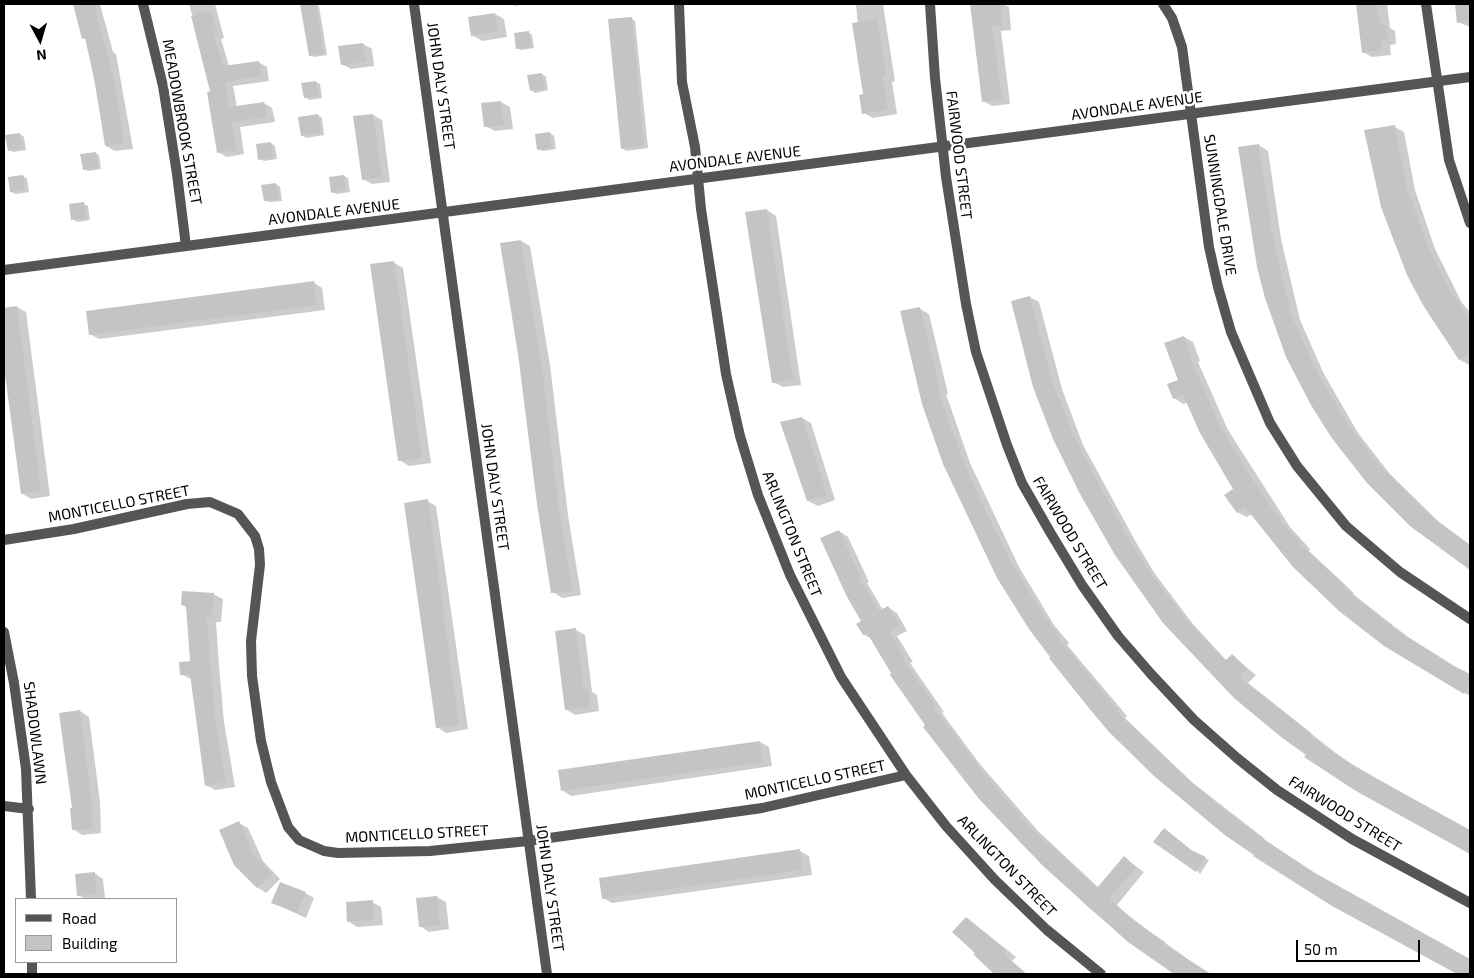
<!DOCTYPE html>
<html>
<head>
<meta charset="utf-8">
<style>
	body { margin:0 }
	#map { position:relative; width:1474px; height:978px; overflow:hidden; background:#fff; font-family:"Exo 2",sans-serif }
	canvas { display:block }
	.frame { position:absolute; inset:0; border:5px solid #000; pointer-events:none }
	.legend { position:absolute; left:15px; top:898px; width:162px; height:65px; box-sizing:border-box; background:#fff; border:1px solid #999; margin:0; padding:6px 9px; list-style:none; font-size:15px; color:#000 }
	.legend li { display:flex; align-items:center; gap:10px; height:25px }
	.legend b { width:25px; border:1px solid #999 }
	.north { position:absolute; left:15px; top:15px; width:50px; height:50px; -webkit-text-stroke:4px #fff; paint-order:stroke; rotate:174deg; font-size:14px; font-weight:700; line-height:20px; text-align:center; color:#000 }
	.north::after { content:''; display:block; margin:auto; width:18px; height:22px; background:#000; clip-path:polygon(50% 0,100% 100%,50% 72%,0 100%) }
	.scale { position:absolute; left:1296px; top:940px; width:124px; height:22px; box-sizing:border-box; border:2px solid #000; border-top:0; padding-left:6px; font-size:15px; line-height:18px; white-space:nowrap; color:#000; -webkit-text-stroke:4px #fff; paint-order:stroke }
</style>
</head>
<body>
<div id="map">
<canvas width="1474" height="978"></canvas>
<div class="frame"></div>
<ul class="legend">
<li><b style="height:6px;background:#555"></b>Road</li>
<li><b style="height:14px;background:#c4c4c4"></b>Building</li>
</ul>
<div class="north">N</div>
<div class="scale">50 m</div>
</div>
<script>
const context = document.querySelector('canvas').getContext('2d');
context.lineJoin = 'round';
function paint(path, color) { context.fillStyle = color; context.fill(path, 'evenodd'); }
const toPath = rows => new Path2D(rows.map(r => 'M' + r).join(''));
function stroke(path, color, width, dash) { context.strokeStyle = color; context.lineWidth = width; context.lineCap = dash ? 'butt' : 'round'; context.setLineDash(dash || []); context.stroke(path); }
function write(font, color, halo, rows, align = 'center') {
  context.font = font + ' "Exo 2",sans-serif'; context.lineWidth = 5; context.setLineDash([]); context.textBaseline = 'middle'; context.strokeStyle = halo; context.fillStyle = color; for (const [text, x, y, turn = 0] of rows) {
    context.save(); context.translate(x, y); context.rotate((+turn || 0) * Math.PI / 180); context.textAlign = isNaN(turn) ? turn : align; if (halo) context.strokeText(text, 0, 0); context.fillText(text, 0, 0); context.restore();
  }
}
const shadow = toPath([
	[74,4,100,4,113,52,116,54,133,149,115,151,106,146,87,40,83,38],
	[189,4,215,4,224,38,221,39,229,66,258,62,267,67,269,81,233,86,237,107,264,103,272,108,275,122,240,127,244,154,227,157,218,152,212,92,201,56,204,55],
	[315,4,319,6,327,55,314,57,310,55,302,6],
	[512,4,527,4,515,6],
	[732,4,756,4,756,5],
	[856,4,889,4,883,5,895,81,892,82,897,114,873,118,864,113,864,95],
	[974,4,1003,4,1009,7,1011,30,1001,31,1010,104,992,106,983,101],
	[1357,4,1387,4,1390,28,1395,31,1396,44,1390,45,1391,55,1372,57,1363,52],
	[1456,4,1470,4,1470,27,1458,22],
	[495,14,504,19,507,37,482,41,472,35],
	[631,18,635,21,648,148,626,151,622,148],
	[528,32,532,35,534,48,521,50,517,48],
	[363,44,372,49,374,66,351,69,342,64],
	[542,74,546,77,548,90,535,93,531,90],
	[316,82,320,84,322,98,309,100,305,97],
	[501,102,510,107,513,129,495,131,485,126],
	[318,115,322,118,324,135,306,138,302,135],
	[373,115,382,120,390,182,372,184,363,179],
	[1395,127,1404,132,1415,190,1435,249,1462,303,1470,312,1469,365,1460,360,1424,304],
	[550,133,554,136,556,149,543,151,538,149],
	[20,134,24,137,26,150,13,152,9,150],
	[271,143,275,146,277,159,264,161,260,159],
	[1259,145,1268,151,1281,239,1300,320,1324,374,1358,433,1390,474,1440,523,1470,545,1470,569,1411,525,1287,356],
	[95,153,99,155,101,169,88,171,84,169],
	[23,176,27,179,29,192,16,194,11,192],
	[344,176,348,178,350,192,337,194,332,192],
	[276,184,280,187,282,201,269,202,265,200],
	[84,204,88,206,90,220,77,222,73,219],
	[767,210,776,216,801,385,783,387,773,382],
	[521,241,530,246,550,365,568,515,581,595,562,598,553,592,520,354,502,244],
	[393,262,403,268,431,463,409,466,399,460],
	[313,282,322,288,325,310,99,339,90,334],
	[1030,297,1039,302,1062,389,1083,445,1137,544,1155,574,1193,624,1227,661,1232,656,1256,675,1248,683,1343,759,1470,832,1470,852,1367,796,1307,755,1164,622,1132,579,1081,493],
	[17,307,26,312,50,496,31,499,22,493,4,355,4,309],
	[920,309,929,314,948,394,946,394,970,463,1019,567,1054,625,1069,643,1067,645,1127,716,1125,718,1193,783,1265,839,1264,840,1321,878,1470,960,1470,974,1459,974,1279,872,1052,657,944,464],
	[1184,337,1193,342,1200,361,1198,362,1228,430,1290,527,1310,549,1309,551,1354,593,1353,594,1408,637,1470,676,1470,696,1410,661,1340,610,1252,514,1247,517,1237,512,1234,489,1188,402,1183,404,1174,398,1179,380],
	[802,418,811,423,835,500,818,506,808,501],
	[427,501,436,506,468,729,446,733,437,727],
	[839,531,848,537,869,582,867,583,883,610,888,607,897,613,907,631,897,636,913,662,910,663,944,712,942,713,979,763,1038,831,1099,888,1124,858,1144,872,1117,905,1126,914,1208,974,1176,974,1129,941,1088,907,1022,844,961,775,872,639,863,634,863,621],
	[213,594,223,599,221,622,216,622,219,666,224,722,235,787,215,790,206,785,191,679,181,674,192,662,188,608,182,605],
	[576,630,585,635,592,692,597,695,599,711,575,715,566,709],
	[80,711,89,717,100,802,101,833,82,835,73,829],
	[760,742,769,747,772,766,571,796,562,790],
	[239,823,248,828,263,861,280,879,266,893,257,887],
	[1165,829,1195,853,1209,860,1200,874],
	[800,851,809,856,812,875,612,903,603,898],
	[94,873,103,879,105,899,85,899,78,895],
	[305,893,314,898,306,918,273,903],
	[437,897,446,902,449,929,429,932,420,926],
	[372,902,381,907,383,925,357,927,348,921],
	[967,918,1016,957,1012,961,1027,974,998,974,954,932]
]);
const building = toPath([
	[73,4,94,4,114,79,124,144,105,146,95,82,85,38,82,39],
	[300,4,316,4,324,53,309,56],
	[970,4,1001,4,1002,25,992,26,1002,99,982,102],
	[1356,4,1376,4,1381,25,1386,24,1388,39,1381,40,1382,50,1362,53],
	[1455,4,1470,4,1470,21,1457,23],
	[210,11,217,33,213,34,223,66,259,61,261,76,225,82,229,107,264,102,267,117,232,122,236,150,217,153,207,92,210,91,191,16],
	[495,13,498,32,471,36,468,17],
	[632,17,644,146,621,149,608,19],
	[877,19,886,76,883,77,888,110,862,114,859,95,863,94,852,23],
	[529,31,531,47,516,49,514,33],
	[363,43,366,62,341,65,338,46],
	[542,73,545,89,530,91,527,75],
	[316,81,319,96,304,98,301,83],
	[501,101,504,125,484,127,481,103],
	[318,114,321,133,301,136,298,117],
	[373,114,382,177,362,180,353,116],
	[1395,125,1406,184,1426,243,1455,299,1456,298,1470,321,1470,353,1459,360,1423,305,1407,275,1381,207,1364,130],
	[550,132,552,147,537,150,535,134],
	[20,133,22,148,8,151,5,135],
	[271,142,273,157,258,160,256,144],
	[1259,144,1272,233,1286,293,1291,314,1315,368,1349,426,1381,467,1431,516,1470,545,1470,570,1410,526,1367,483,1331,437,1311,405,1286,357,1265,298,1257,267,1238,147],
	[96,152,98,168,83,170,80,154],
	[23,175,25,190,10,192,8,177],
	[344,175,346,190,331,193,329,177],
	[276,183,279,199,264,201,261,185],
	[84,202,87,218,71,220,69,204],
	[767,209,793,380,772,383,745,212],
	[521,240,541,359,559,509,573,591,551,593,537,504,518,354,500,243],
	[394,261,422,458,398,461,370,264],
	[314,281,317,305,89,335,86,311],
	[1030,296,1053,383,1075,439,1128,538,1146,567,1184,617,1225,661,1232,654,1248,669,1240,677,1311,733,1309,735,1359,769,1470,830,1470,854,1356,791,1304,757,1306,755,1281,737,1234,698,1163,623,1115,555,1080,494,1053,439,1033,387,1011,301],
	[17,306,41,491,21,494,4,367,4,308],
	[920,307,940,389,938,389,961,456,988,516,1010,560,1045,618,1061,638,1059,639,1118,710,1117,712,1184,776,1240,822,1257,833,1256,834,1315,873,1470,959,1470,974,1457,974,1332,906,1253,856,1254,855,1226,836,1154,776,1109,732,1088,707,1049,658,1050,657,1029,629,997,578,943,464,922,404,900,311],
	[1184,336,1191,356,1190,357,1219,424,1245,468,1280,520,1302,544,1301,545,1346,587,1344,588,1398,631,1454,666,1470,674,1470,682,1464,694,1384,646,1339,611,1293,567,1245,507,1237,513,1224,495,1233,489,1200,433,1183,395,1173,399,1167,384,1178,380,1164,343],
	[802,417,827,495,807,501,780,422],
	[428,499,459,725,436,728,404,503],
	[839,530,861,577,859,578,879,611,888,606,899,625,889,631,904,657,902,658,936,707,934,708,989,780,1028,825,1097,888,1124,856,1136,867,1109,899,1146,930,1165,942,1164,944,1211,974,1174,974,1128,942,1043,866,979,799,923,727,925,725,890,675,891,673,867,633,863,635,856,624,861,621,846,595,820,538],
	[182,591,214,593,212,618,207,617,210,660,215,716,226,782,205,786,190,674,180,675,179,662,190,661,186,606,181,605],
	[576,628,584,689,588,688,590,707,565,710,555,631],
	[80,710,91,796,93,829,72,830,70,808,72,808,59,713],
	[760,741,763,762,561,791,558,770],
	[239,821,254,855,272,874,257,888,234,865,219,830],
	[1164,828,1191,850,1206,857,1196,872,1153,842],
	[800,849,803,870,602,899,599,878],
	[95,872,96,894,77,896,75,874],
	[280,882,306,892,297,913,271,903],
	[437,896,440,925,419,927,416,898],
	[373,900,374,920,347,922,346,902],
	[966,917,1007,951,1004,955,1026,974,994,974,973,954,975,953,952,932]
]);
const minor = toPath([
	[143,4,163,86,177,174,186,246],
	[414,4,547,974],
	[679,4,682,82,695,147,701,209,726,374,740,436,758,495,790,575,841,677,906,775,946,826,995,880,1047,930,1101,974],
	[930,4,935,78,946,177,966,304,976,352,1007,445,1022,483,1050,532,1082,585,1118,636,1151,674,1194,720,1237,758,1277,790,1352,839,1470,903],
	[1163,4,1172,18,1182,47,1209,247,1218,287,1231,332,1270,423,1297,466,1346,526,1400,572,1470,619],
	[1426,4,1449,160,1470,223],
	[4,540,74,529,187,504,210,502,238,514,255,536,259,549,260,565,251,641,252,676,261,741,271,782,288,827,299,840,324,851,338,853,430,851,528,841,762,808,906,775],
	[4,632,14,683,26,769,31,899],
	[4,806,29,809],
	[32,974,32,962]
]);
const tertiary = toPath([
	[4,270,1470,77]
]);
const streetNames = [
	["JOHN DALY STREET",441,86,82],
	["AVONDALE AVENUE",1137,106,-8],
	["MEADOWBROOK STREET",182,122,80],
	["FAIRWOOD STREET",959,155,83],
	["AVONDALE AVENUE",735,159,-7],
	["SUNNINGDALE DRIVE",1220,205,81],
	["AVONDALE AVENUE",334,212,-7],
	["JOHN DALY STREET",495,487,82],
	["MONTICELLO STREET",119,504,-11],
	["FAIRWOOD STREET",1070,533,59],
	["ARLINGTON STREET",792,534,68],
	["SHADOWLAWN",35,733,83],
	["MONTICELLO STREET",815,780,-12],
	["FAIRWOOD STREET",1345,814,32],
	["MONTICELLO STREET",417,834,-3],
	["ARLINGTON STREET",1007,866,46],
	["JOHN DALY STREET",550,888,82]
];
paint(shadow, '#0003');
paint(building, '#c4c4c4');
stroke(minor, '#555', 10);
stroke(tertiary, '#555', 10);
write('15px', '#000', '#fff', streetNames);
</script>
</body>
</html>
